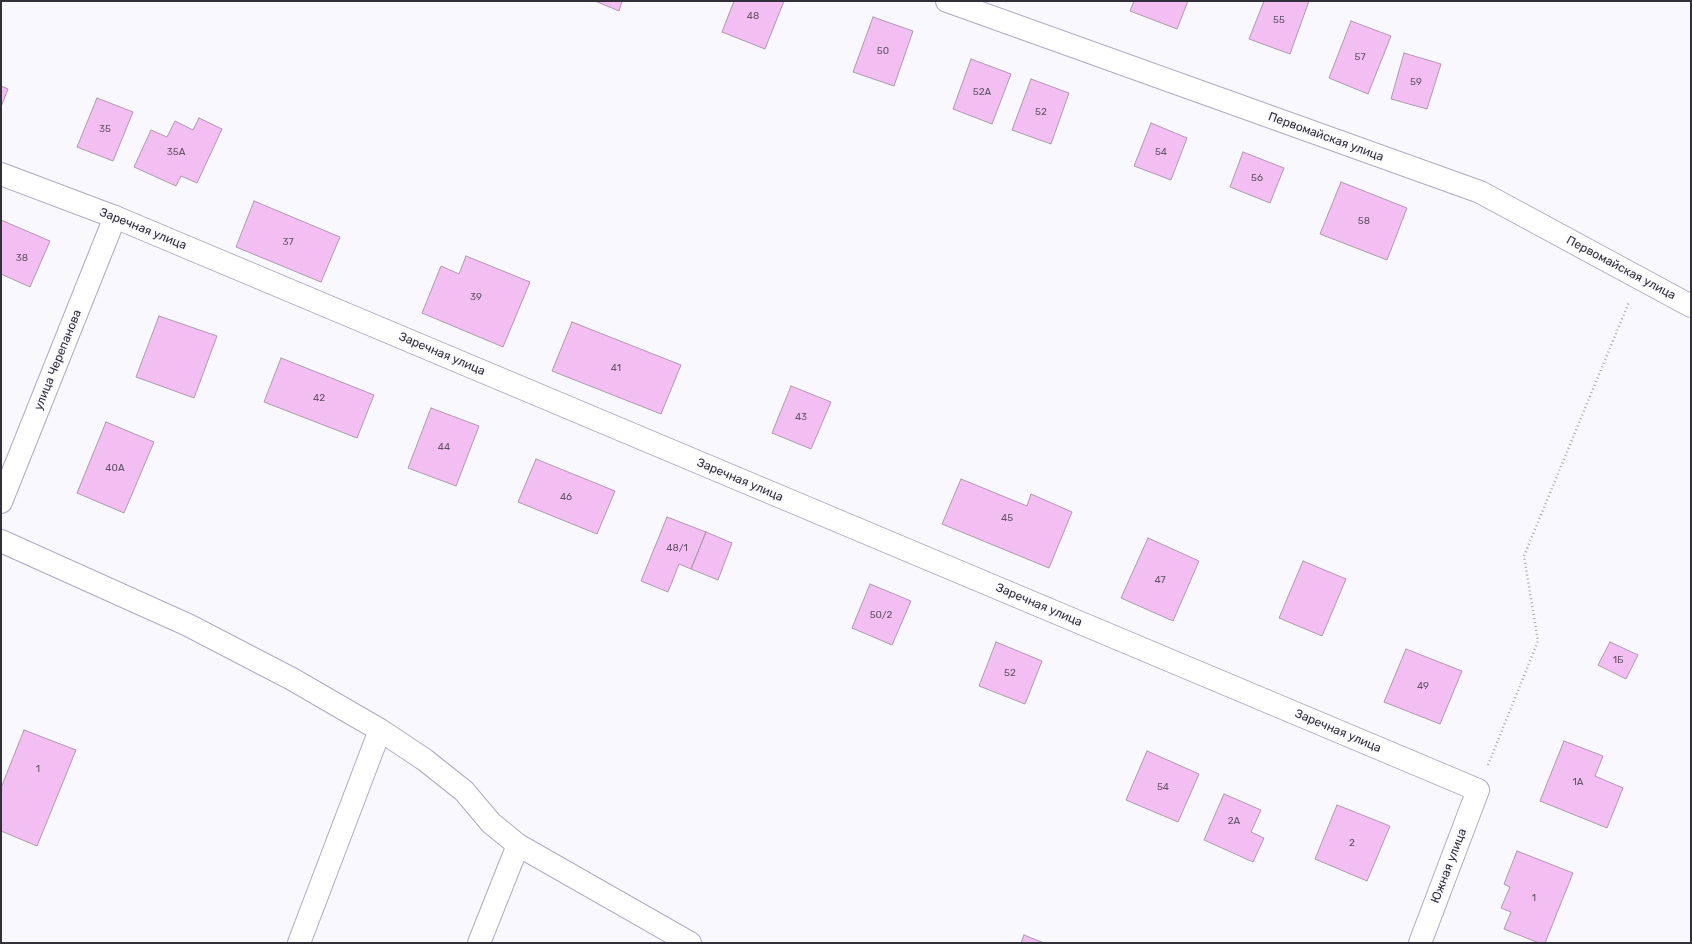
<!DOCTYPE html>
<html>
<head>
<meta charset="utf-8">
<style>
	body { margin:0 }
	#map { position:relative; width:1692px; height:944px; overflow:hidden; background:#f9f8fe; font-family:Rubik,sans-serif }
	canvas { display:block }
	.frame { position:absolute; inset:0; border:2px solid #31303a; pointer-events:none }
</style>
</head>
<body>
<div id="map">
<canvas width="1692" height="944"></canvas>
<div class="frame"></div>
</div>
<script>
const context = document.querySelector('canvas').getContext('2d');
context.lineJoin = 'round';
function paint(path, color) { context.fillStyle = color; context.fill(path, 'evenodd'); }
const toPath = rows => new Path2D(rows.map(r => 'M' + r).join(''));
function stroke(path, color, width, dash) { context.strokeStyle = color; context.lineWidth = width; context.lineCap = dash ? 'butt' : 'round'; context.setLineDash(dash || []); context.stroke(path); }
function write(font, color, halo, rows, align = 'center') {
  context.font = font + ' Rubik,sans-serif'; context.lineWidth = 3; context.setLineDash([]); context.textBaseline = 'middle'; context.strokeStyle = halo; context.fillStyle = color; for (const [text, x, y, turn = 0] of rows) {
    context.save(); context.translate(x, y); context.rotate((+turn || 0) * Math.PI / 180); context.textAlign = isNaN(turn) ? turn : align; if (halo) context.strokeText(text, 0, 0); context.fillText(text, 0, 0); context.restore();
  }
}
const building = toPath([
	[595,1,622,1,619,11,595,1],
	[734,1,784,1,765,49,722,32,734,1],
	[1134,1,1188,1,1177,29,1130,11,1134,1],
	[1264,1,1309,1,1290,54,1249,39,1264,1],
	[873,17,913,31,894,86,853,72,873,17],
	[1351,21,1391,36,1368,94,1329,78,1351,21],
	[1404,53,1441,64,1427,109,1391,99,1404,53],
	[971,59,1011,74,992,124,953,109,971,59],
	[1031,79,1069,93,1051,144,1012,130,1031,79],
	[1,86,8,89,1,107,1,86],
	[97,98,133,112,113,161,77,147,97,98],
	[199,118,222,129,197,183,181,176,176,186,134,167,151,130,167,137,175,121,193,130,199,118],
	[1151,123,1187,138,1171,180,1134,166,1151,123],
	[1243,152,1284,168,1270,203,1230,187,1243,152],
	[1341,182,1407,208,1387,260,1320,234,1341,182],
	[254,201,340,237,321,282,236,247,254,201],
	[1,220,50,241,30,287,1,274,1,220],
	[466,256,530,282,503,347,422,313,441,266,459,274,466,256],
	[159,316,217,336,194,398,136,377,159,316],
	[572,322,681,365,661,414,552,371,572,322],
	[281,358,374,395,357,438,264,402,281,358],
	[791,386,831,402,811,449,772,433,791,386],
	[431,408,479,426,456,486,408,468,431,408],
	[106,422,154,442,124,513,77,493,106,422],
	[536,459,615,491,597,534,518,502,536,459],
	[961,479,1027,506,1031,494,1072,512,1049,568,942,524,961,479],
	[667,517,706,532,691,569,679,564,668,592,641,581,667,517],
	[706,532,732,543,718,580,691,569,706,532],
	[1148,538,1199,561,1173,621,1121,598,1148,538],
	[1303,561,1346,579,1322,636,1279,618,1303,561],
	[870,584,911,601,892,645,852,628,870,584],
	[996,642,1042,661,1025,704,979,686,996,642],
	[1610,642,1638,655,1626,679,1598,665,1610,642],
	[1406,649,1462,671,1440,724,1384,702,1406,649],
	[24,730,76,750,37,846,1,831,1,788,24,730],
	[1564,741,1603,756,1595,776,1623,788,1607,828,1540,801,1564,741],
	[1147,751,1199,774,1178,822,1126,800,1147,751],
	[1224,794,1261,810,1251,832,1264,838,1253,862,1204,840,1224,794],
	[1337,805,1390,826,1367,881,1315,859,1337,805],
	[1517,851,1573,873,1545,943,1539,943,1504,929,1511,912,1501,908,1510,887,1504,884,1517,851],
	[1024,935,1044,943,1021,943,1024,935]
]);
const path = toPath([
	[1488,765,1538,641,1524,556,1629,302]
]);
const minor = toPath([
	[947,1,1480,192,1691,306],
	[115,217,1478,790,1420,943],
	[1,541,188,625,292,679,380,730,425,760,464,791,491,823,518,845,690,943],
	[299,943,380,730],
	[479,943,518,845]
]);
const major = toPath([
	[1,174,115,217,1,502]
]);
const numberNames = [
	["48",753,16],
	["55",1279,20],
	["50",883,51],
	["57",1360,57],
	["59",1416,82],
	["52А",982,92],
	["52",1041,112],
	["35",105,129],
	["35А",176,152],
	["54",1161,152],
	["56",1257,178],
	["58",1364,221],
	["37",288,242],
	["38",22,258],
	["39",476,297],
	["41",616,368],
	["42",319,398],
	["43",801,417],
	["44",444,447],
	["40А",115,468],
	["46",566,497],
	["45",1007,518],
	["48/1",677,548],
	["47",1160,580],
	["50/2",881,615],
	["1Б",1618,660],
	["52",1010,673],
	["49",1423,686],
	["1",38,769],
	["1А",1578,782],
	["54",1163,787],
	["2А",1234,821],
	["2",1352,843],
	["1",1534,898]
];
const streetNames = [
	["Первомайская улица",1326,137,20],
	["Заречная улица",143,229,22],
	["Первомайская улица",1621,268,28],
	["Заречная улица",442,354,23],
	["улица Черепанова",58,360,-68],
	["Заречная улица",740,480,23],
	["Заречная улица",1039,605,23],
	["Заречная улица",1338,731,23],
	["Южная улица",1449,866,-69]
];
paint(building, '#f3bef1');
stroke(building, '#ae99ad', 1);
stroke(minor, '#aeaac4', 24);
stroke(major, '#aeaac4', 24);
stroke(path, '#aaa9b1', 2.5, [1, 3]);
stroke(minor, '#fff', 22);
stroke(major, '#fff', 22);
write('10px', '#625468', null, numberNames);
write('12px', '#31303a', '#f9f8fe', streetNames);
</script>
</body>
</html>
